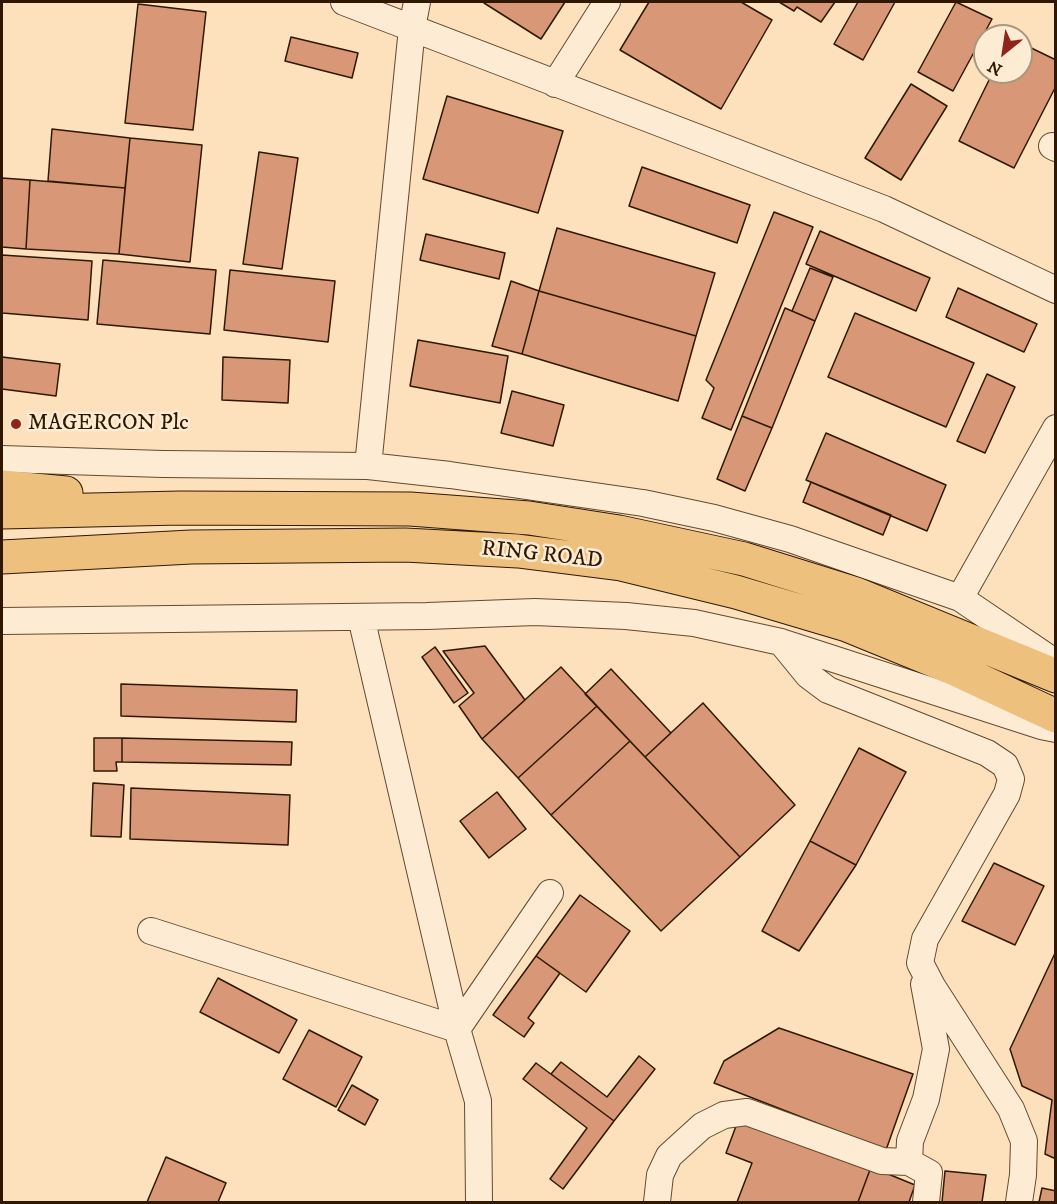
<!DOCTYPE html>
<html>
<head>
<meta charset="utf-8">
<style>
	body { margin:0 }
	#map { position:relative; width:1057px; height:1204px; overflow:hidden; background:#fce1bc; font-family:"IM FELL DW Pica",serif }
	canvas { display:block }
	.frame { position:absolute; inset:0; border:3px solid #301800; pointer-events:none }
	.north { position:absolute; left:973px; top:24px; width:60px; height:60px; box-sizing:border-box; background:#fdecd3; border:2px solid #ab977f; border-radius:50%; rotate:210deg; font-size:16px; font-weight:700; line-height:24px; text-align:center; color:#301800 }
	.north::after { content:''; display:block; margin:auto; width:21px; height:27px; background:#8f2418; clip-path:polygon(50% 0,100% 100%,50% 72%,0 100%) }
</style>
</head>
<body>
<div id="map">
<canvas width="1057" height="1204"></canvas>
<div class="frame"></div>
<div class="north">N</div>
</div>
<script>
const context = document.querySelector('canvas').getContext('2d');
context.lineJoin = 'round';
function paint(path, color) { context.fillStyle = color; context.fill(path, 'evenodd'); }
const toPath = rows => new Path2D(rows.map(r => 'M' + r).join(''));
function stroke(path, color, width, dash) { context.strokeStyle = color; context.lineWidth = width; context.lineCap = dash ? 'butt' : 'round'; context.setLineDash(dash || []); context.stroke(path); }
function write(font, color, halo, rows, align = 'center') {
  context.font = font + ' "IM FELL DW Pica",serif'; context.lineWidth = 5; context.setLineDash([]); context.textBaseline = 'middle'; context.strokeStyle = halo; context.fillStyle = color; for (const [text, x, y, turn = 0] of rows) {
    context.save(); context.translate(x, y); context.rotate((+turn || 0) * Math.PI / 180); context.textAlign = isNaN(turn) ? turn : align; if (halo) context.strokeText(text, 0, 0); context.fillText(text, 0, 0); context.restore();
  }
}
const building = toPath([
	[485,2,565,2,541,39,484,3,485,2],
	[649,2,741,2,772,20,721,109,620,50,649,2],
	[779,2,835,2,821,22,797,7,794,11,779,2],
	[858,2,895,2,863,60,834,44,858,2],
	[956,2,992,19,953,91,918,72,956,2],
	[138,4,206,12,193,130,125,123,138,4],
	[291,37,358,53,352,78,285,61,291,37],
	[1021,43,1056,60,1056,86,1014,168,959,141,993,72,1021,72,1021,43],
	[911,84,947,106,901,180,865,158,911,84],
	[447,96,563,131,538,213,423,179,447,96],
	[52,129,130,138,125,188,48,181,52,129],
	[130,138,202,145,190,262,119,254,130,138],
	[259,152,298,158,282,269,243,264,259,152],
	[642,167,750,205,737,243,629,206,642,167],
	[2,178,30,180,26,249,2,247,2,178],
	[30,180,125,188,119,254,26,249,30,180],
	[774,212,813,227,731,430,702,418,714,388,706,380,774,212],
	[557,228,715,273,696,336,539,291,557,228],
	[820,231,930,278,916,311,806,264,820,231],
	[426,234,505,253,499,279,420,260,426,234],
	[2,255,92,261,88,320,2,313,2,255],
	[103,260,216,270,210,334,97,324,103,260],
	[810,268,833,277,815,321,792,311,810,268],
	[230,270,335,281,328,342,224,330,230,270],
	[511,281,539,291,522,354,492,346,511,281],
	[958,288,1037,324,1024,352,946,317,958,288],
	[539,291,696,336,678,401,522,354,539,291],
	[785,308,815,321,772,428,742,416,785,308],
	[855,313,974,363,946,427,828,377,855,313],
	[418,340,508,356,500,403,410,386,418,340],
	[2,357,60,364,56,396,2,389,2,357],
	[223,357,290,360,288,403,222,400,223,357],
	[987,374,1015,387,985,453,957,441,987,374],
	[512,391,564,405,553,446,501,433,512,391],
	[742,416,772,428,745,491,717,479,742,416],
	[826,433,946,485,927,531,806,480,826,433],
	[811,482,891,515,883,535,803,502,811,482],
	[485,646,525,700,482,739,459,706,474,693,443,651,485,646],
	[435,647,468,693,454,703,422,657,435,647],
	[561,667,597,706,518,778,482,739,561,667],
	[611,669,671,733,645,757,585,694,611,669],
	[121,684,297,690,296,722,121,716,121,684],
	[703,703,795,805,740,857,645,757,703,703],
	[597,706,630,741,551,815,518,778,597,706],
	[94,738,122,738,122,762,116,762,117,771,94,771,94,738],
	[122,738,292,742,291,765,122,762,122,738],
	[630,741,740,857,661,931,551,815,630,741],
	[859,748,906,772,856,865,810,841,859,748],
	[93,783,124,785,121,837,91,836,93,783],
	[131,788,290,795,288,845,130,839,131,788],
	[497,792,526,829,489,858,460,821,497,792],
	[810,841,856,865,799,951,762,931,810,841],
	[994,863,1044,886,1015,945,962,921,994,863],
	[580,895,630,931,586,992,536,956,580,895],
	[1056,951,1056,1159,1045,1154,1052,1100,1022,1086,1010,1049,1056,951],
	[536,956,560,973,528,1018,534,1023,524,1037,493,1015,536,956],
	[218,978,297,1020,279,1053,200,1012,218,978],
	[779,1028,913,1074,886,1150,714,1083,724,1061,779,1028],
	[309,1030,362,1057,336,1107,283,1079,309,1030],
	[639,1056,655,1069,614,1121,551,1074,561,1062,607,1097,639,1056],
	[536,1063,614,1121,563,1189,550,1179,587,1128,523,1079,536,1063],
	[352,1085,378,1100,365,1125,338,1110,352,1085],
	[739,1118,871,1167,858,1202,737,1202,752,1163,726,1153,739,1118],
	[166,1157,226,1183,218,1202,147,1202,166,1157],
	[871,1167,915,1185,909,1202,858,1202,871,1167],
	[945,1171,986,1175,982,1202,942,1202,945,1171],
	[1042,1188,1056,1191,1056,1202,1039,1202,1042,1188]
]);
const minor = toPath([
	[344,2,884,209,1056,290],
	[555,84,607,2],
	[1052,146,1056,148],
	[2,459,163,464,368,466,450,475,643,503,714,518,790,539,960,598,1056,663],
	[368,466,412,28,417,2],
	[960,598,1056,428],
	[361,617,457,1029,478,1101,479,1202],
	[2,621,427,616,535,612,626,616,694,623,781,642,1041,726,1056,729],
	[781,642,808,675,828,690,987,753,1005,765,1011,779,1007,794,925,939,920,963,932,986,1011,1109,1024,1141,1023,1175,1019,1202],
	[151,931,457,1029],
	[924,984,936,1049,926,1099,910,1141,909,1162,929,1173,926,1202],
	[457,1029,550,893],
	[657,1202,660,1175,669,1156,702,1126,724,1115,747,1112,882,1161,909,1162]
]);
const highway = toPath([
	[2,487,66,493],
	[2,512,180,508,410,509,529,518,619,532,744,559,856,594,1056,676],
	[2,557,191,547,405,545,518,551,621,564,736,592,847,625,955,669,1056,716]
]);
const markers = [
	[16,424,6,"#8f2418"]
];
const poiNames = [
	["MAGERCON Plc",28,424]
];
const streetNames = [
	["RING ROAD",542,556,6]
];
paint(building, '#d89777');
stroke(building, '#301800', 1.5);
stroke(minor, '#634a2f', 28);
stroke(highway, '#301800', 35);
stroke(minor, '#fdecd3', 26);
stroke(highway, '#eec07e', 33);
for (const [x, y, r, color] of markers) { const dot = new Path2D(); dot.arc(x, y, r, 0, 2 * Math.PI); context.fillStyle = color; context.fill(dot); stroke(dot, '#fdecd3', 2); }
write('22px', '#301800', '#fdecd3', poiNames, 'left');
write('22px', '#301800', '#fdecd3', streetNames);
</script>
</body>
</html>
